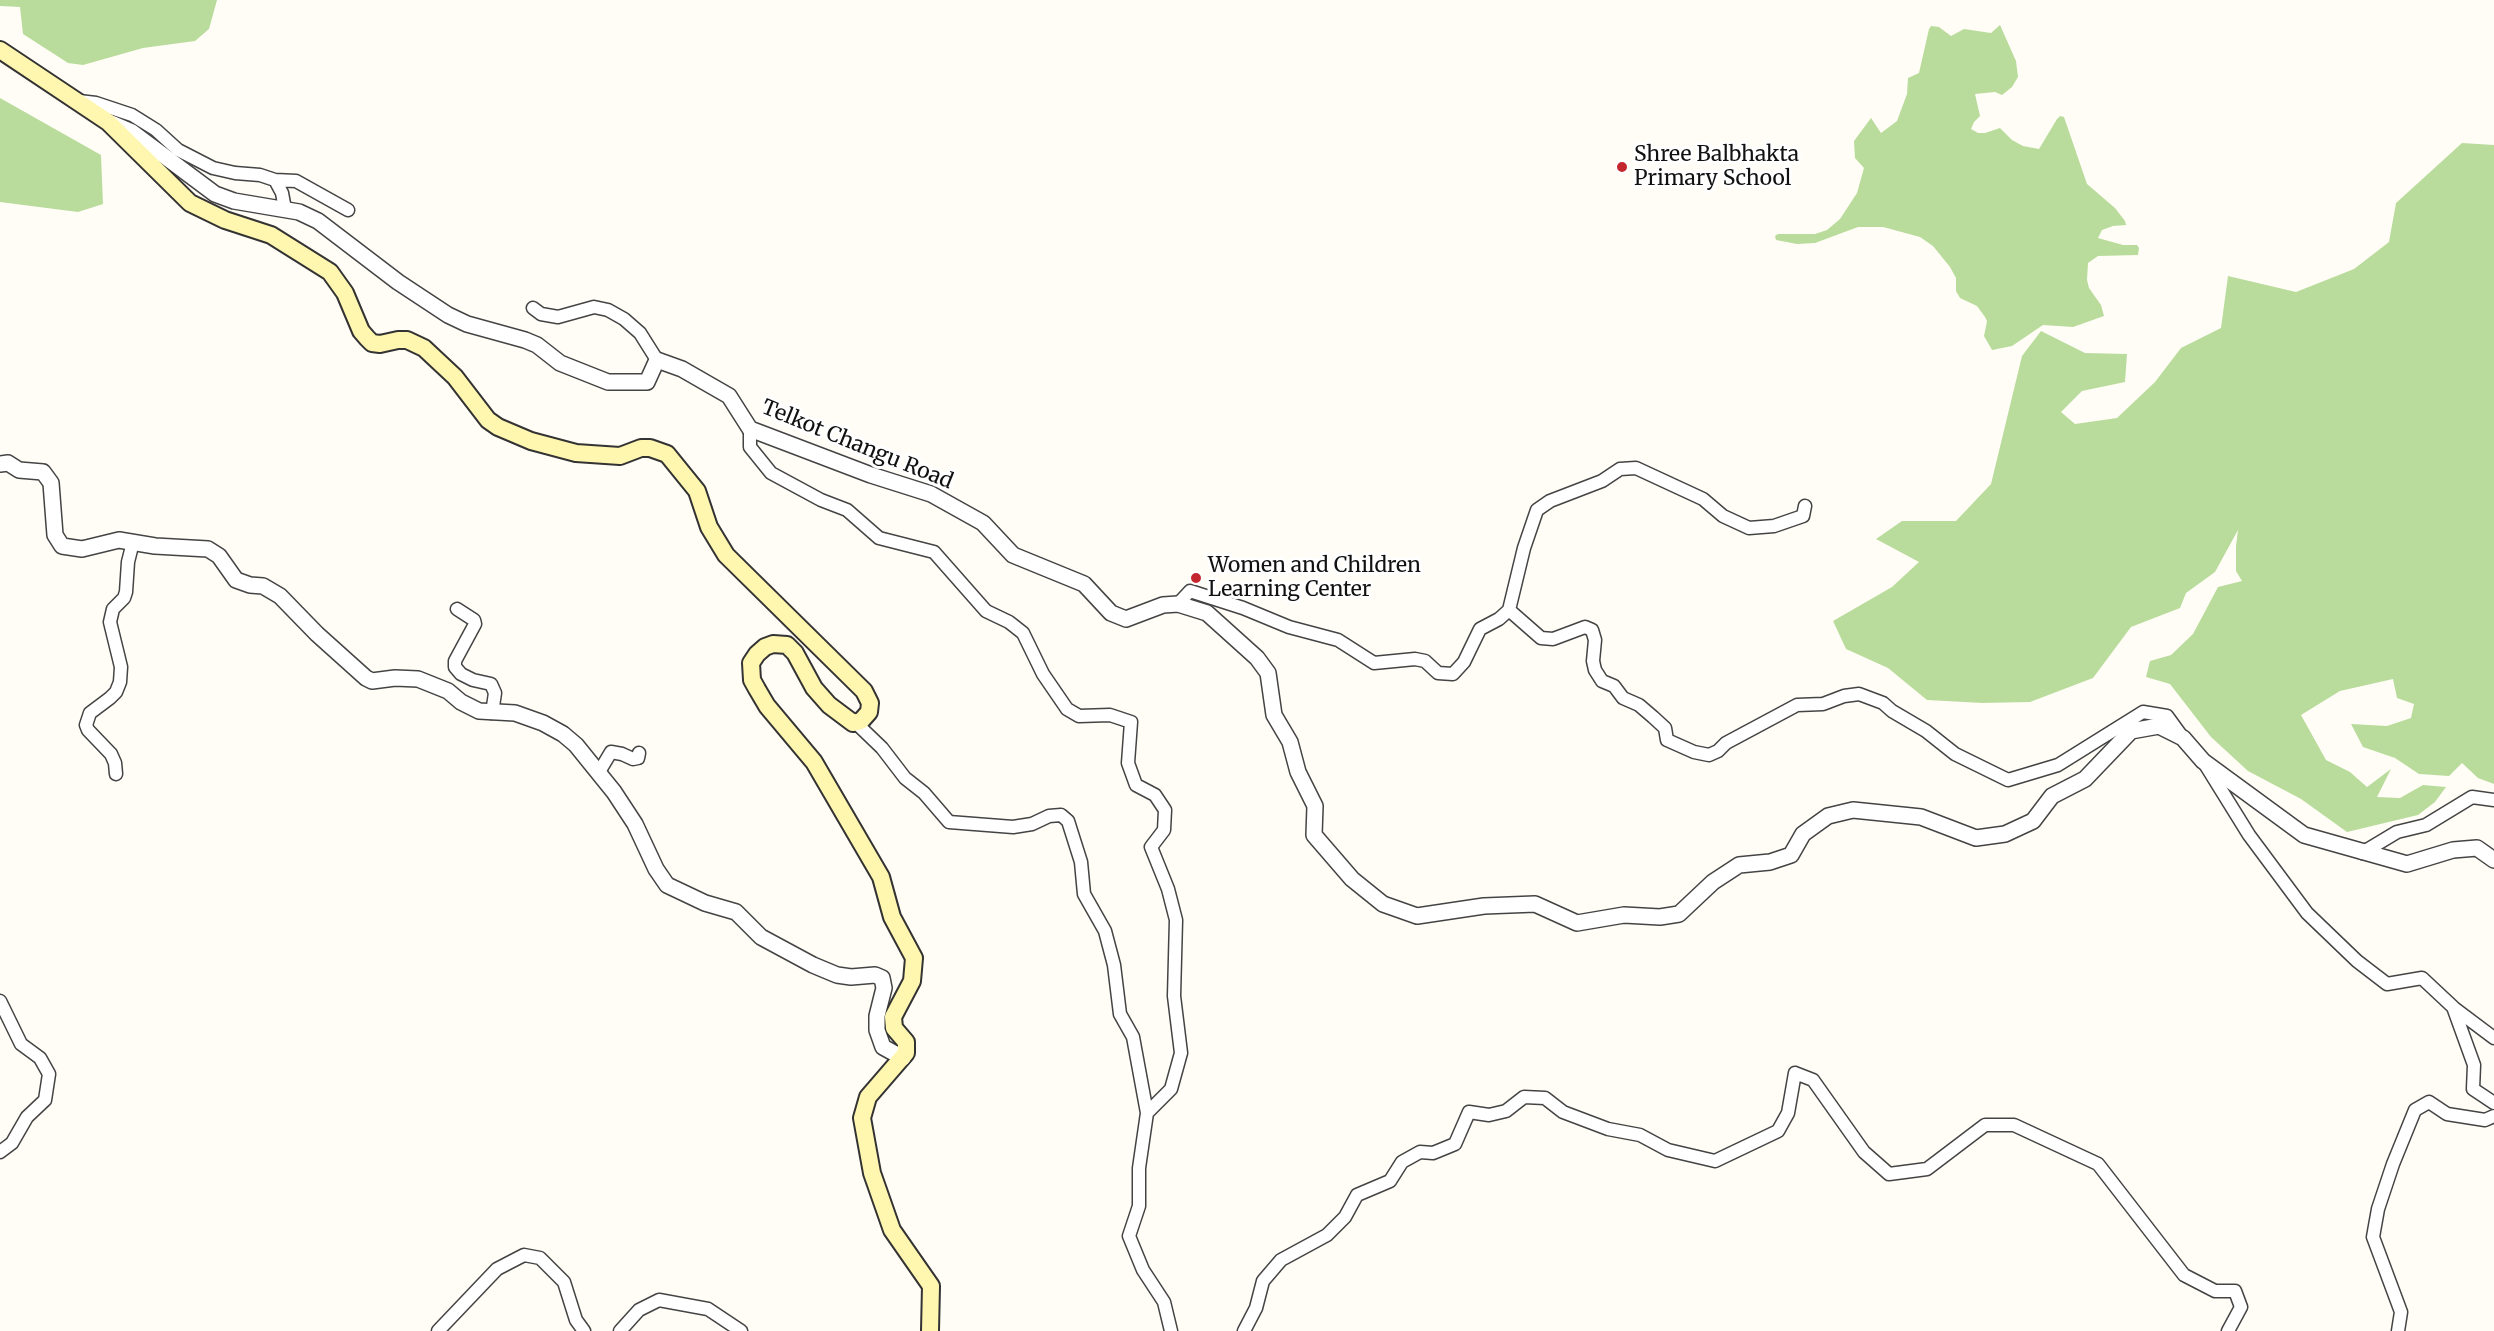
<!DOCTYPE html>
<html>
<head>
<meta charset="utf-8">
<style>
	body { margin:0 }
	canvas { display:block; background:#fffdf5 }
</style>
</head>
<body>
<canvas width="2494" height="1331"></canvas>
<script>
const context = document.querySelector('canvas').getContext('2d');
context.lineJoin = 'round';
function paint(path, color) { context.fillStyle = color; context.fill(path, 'evenodd'); }
const toPath = rows => new Path2D(rows.map(r => 'M' + r).join(''));
function stroke(path, color, width, dash) { context.strokeStyle = color; context.lineWidth = width; context.lineCap = dash ? 'butt' : 'round'; context.setLineDash(dash || []); context.stroke(path); }
function write(font, color, halo, rows, align = 'center') {
  context.font = font + ' Merriweather,serif'; context.lineWidth = 6; context.setLineDash([]); context.textBaseline = 'middle'; context.strokeStyle = halo; context.fillStyle = color; for (const [text, x, y, turn = 0] of rows) {
    context.save(); context.translate(x, y); context.rotate((+turn || 0) * Math.PI / 180); context.textAlign = isNaN(turn) ? turn : align; if (halo) context.strokeText(text, 0, 0); context.fillText(text, 0, 0); context.restore();
  }
}
const forest = toPath([
	[0,0,217,0,209,29,195,41,143,48,83,65,68,63,23,34,20,7,0,6],
	[2000,25,2016,61,2018,77,2012,87,2002,95,1995,92,1975,94,1980,116,1974,122,1971,129,1978,133,1985,133,2000,128,2012,140,2023,146,2039,149,2057,119,2060,116,2064,117,2087,184,2115,208,2125,221,2126,225,2113,226,2102,230,2098,238,2123,245,2137,245,2139,248,2138,255,2098,256,2088,263,2087,280,2089,288,2101,305,2104,316,2073,327,2043,325,2012,346,1992,350,1984,336,1987,321,1985,317,1977,306,1960,298,1956,291,1956,278,1950,267,1933,246,1920,237,1883,227,1858,227,1815,243,1797,244,1776,240,1775,236,1778,234,1815,234,1827,230,1840,219,1857,193,1864,168,1855,158,1854,141,1871,118,1881,133,1897,121,1907,94,1908,78,1919,73,1929,29,1931,26,1939,27,1951,36,1964,29,1991,33],
	[0,98,101,155,103,204,78,212,0,202],
	[2462,143,2494,145,2494,784,2478,778,2462,763,2449,776,2419,774,2395,758,2363,747,2351,724,2387,726,2411,718,2414,704,2397,698,2393,679,2340,691,2301,715,2326,760,2350,772,2367,787,2391,769,2377,797,2400,798,2423,785,2446,787,2435,802,2418,815,2347,832,2301,799,2248,771,2211,737,2170,684,2146,677,2150,661,2171,655,2193,634,2218,587,2242,581,2236,571,2236,546,2238,530,2215,572,2186,593,2180,608,2131,627,2093,678,2030,702,1982,703,1927,700,1888,668,1846,649,1833,621,1892,587,1919,562,1876,539,1902,521,1956,521,1991,484,2022,356,2041,331,2085,353,2127,354,2125,382,2082,391,2061,412,2075,424,2117,418,2155,382,2181,348,2221,328,2228,276,2296,292,2354,269,2389,242,2396,203]
]);
const minor = toPath([
	[79,101,96,103,132,115,156,130,178,150,213,168,235,173,260,175,275,180,282,193,285,209],
	[275,180,296,181,348,210],
	[533,308,541,314,558,317,594,307,608,310,624,319,640,333,657,360],
	[750,429,750,447,771,473,821,500,847,510,879,538,934,552,986,611,1009,622,1023,633,1043,674,1067,709,1079,716,1110,715,1131,722,1128,763,1136,785,1155,795,1165,810,1164,830,1151,847,1168,889,1176,920,1174,996,1181,1053,1171,1089,1147,1113,1139,1168,1139,1206,1129,1236,1143,1270,1164,1302,1171,1331],
	[1178,604,1190,591,1243,608,1289,627,1338,640,1374,663,1415,659,1425,661,1438,673,1453,674,1464,662,1480,629,1499,619,1509,610,1524,548,1537,510,1550,501,1602,481,1620,469,1636,468,1703,499,1723,516,1749,528,1774,526,1803,516,1805,506],
	[457,609,474,620,475,624,455,661,455,667,461,674,473,680,491,684,495,693,492,713],
	[1509,610,1541,638,1553,639,1585,627,1592,630,1595,640,1593,661,1595,670,1602,681,1614,686,1623,698,1639,705,1653,717,1665,728,1667,740,1694,752,1709,755,1718,751,1726,743,1797,705,1823,704,1844,696,1859,694,1883,703,1892,711,1926,731,1955,754,2008,780,2058,765,2143,712,2167,716,2183,738],
	[856,723,882,748,905,778,924,793,949,822,1013,827,1032,824,1049,816,1061,815,1068,821,1081,862,1084,894,1105,931,1114,965,1120,1014,1133,1037,1147,1113],
	[2205,764,2249,835,2307,913,2357,961,2387,984,2422,978,2453,1007,2474,1065,2473,1089,2494,1103],
	[599,772,611,752,622,754,633,759,638,758,639,753],
	[116,774,115,763,111,754,88,730,86,725,90,713,110,698,116,692,120,682,121,667,110,622,113,609,124,598,126,592,128,562,133,542],
	[2362,853,2397,832,2426,825,2472,797,2494,800],
	[0,1001,21,1044,40,1058,49,1074,45,1100,27,1117,12,1143,0,1152],
	[2454,1008,2494,1038],
	[438,1331,497,1269,524,1255,540,1258,564,1282,576,1320,584,1331],
	[620,1331,639,1310,659,1300,708,1309,741,1331],
	[1244,1331,1256,1308,1263,1281,1281,1260,1327,1235,1345,1217,1357,1195,1390,1181,1402,1162,1420,1152,1433,1153,1455,1144,1469,1112,1489,1115,1506,1111,1524,1097,1545,1098,1563,1112,1608,1129,1640,1135,1668,1150,1715,1161,1778,1131,1788,1113,1795,1073,1813,1080,1864,1152,1889,1174,1927,1169,1985,1125,2014,1125,2098,1164,2184,1275,2215,1291,2235,1291,2241,1307,2228,1331],
	[2398,1331,2401,1312,2373,1237,2378,1209,2393,1164,2415,1110,2429,1102,2447,1114,2485,1120,2494,1116]
]);
const tertiary = toPath([
	[111,123,132,132,215,194,234,201,299,212,318,221,398,282,448,315,467,324,525,340,537,345,560,363,608,382,647,382,657,360,682,369,729,396,750,429,871,475,931,494,983,523,1013,555,1084,584,1111,613,1126,619,1163,605,1178,604,1207,613,1257,658,1268,673,1274,715,1290,742,1298,772,1315,806,1314,835,1352,879,1383,904,1417,916,1484,906,1535,904,1577,923,1624,915,1660,917,1679,914,1713,882,1739,865,1770,862,1791,855,1803,834,1828,816,1853,810,1921,817,1976,838,2005,834,2033,821,2052,796,2085,779,2131,731,2159,726,2183,738,2203,761,2304,835,2407,864,2453,850,2477,848,2494,860],
	[0,464,8,463,19,470,43,472,51,483,55,535,62,546,82,549,119,540,155,546,208,549,219,556,236,580,250,585,263,586,280,596,317,634,366,678,372,681,395,678,418,679,448,691,461,702,479,711,515,713,543,723,563,734,576,745,614,792,635,824,656,869,667,885,705,903,736,912,761,937,813,965,837,975,851,977,875,975,882,978,884,988,877,1016,877,1030,883,1047,903,1058]
]);
const secondary = toPath([
	[0,50,108,122,190,203,225,220,271,235,330,272,345,293,361,331,367,338,372,343,380,344,398,340,407,340,424,348,455,377,488,420,498,427,531,441,576,453,620,456,641,448,650,448,667,454,697,491,709,527,726,555,864,691,870,703,869,712,861,721,853,723,829,705,814,688,795,653,787,645,773,644,765,647,757,654,751,663,752,680,757,689,767,706,814,762,881,877,892,917,914,958,912,981,893,1017,894,1028,906,1042,906,1053,868,1097,862,1118,872,1173,892,1230,931,1286,930,1331]
]);
const markers = [
	[1622,167,6,"#c4262e"],
	[1196,578,6,"#c4262e"]
];
const poiNames = [
	["Shree Balbhakta",1634,155],
	["Primary School",1634,179],
	["Women and Children",1208,566],
	["Learning Center",1208,590]
];
const streetNames = [
	["Telkot Changu Road",857,445,22]
];
paint(forest, '#b9dc9c');
stroke(minor, '#444', 15);
stroke(tertiary, '#444', 18);
stroke(secondary, '#333', 20);
stroke(minor, '#fff', 12);
stroke(tertiary, '#fff', 15);
stroke(secondary, '#fff6b0', 16);
for (const [x, y, r, color] of markers) { const dot = new Path2D(); dot.arc(x, y, r, 0, 2 * Math.PI); context.fillStyle = color; context.fill(dot); stroke(dot, '#fff', 2); }
write('21px', '#111', '#fff', poiNames, 'left');
write('21px', '#111', '#fff', streetNames);
</script>
</body>
</html>
